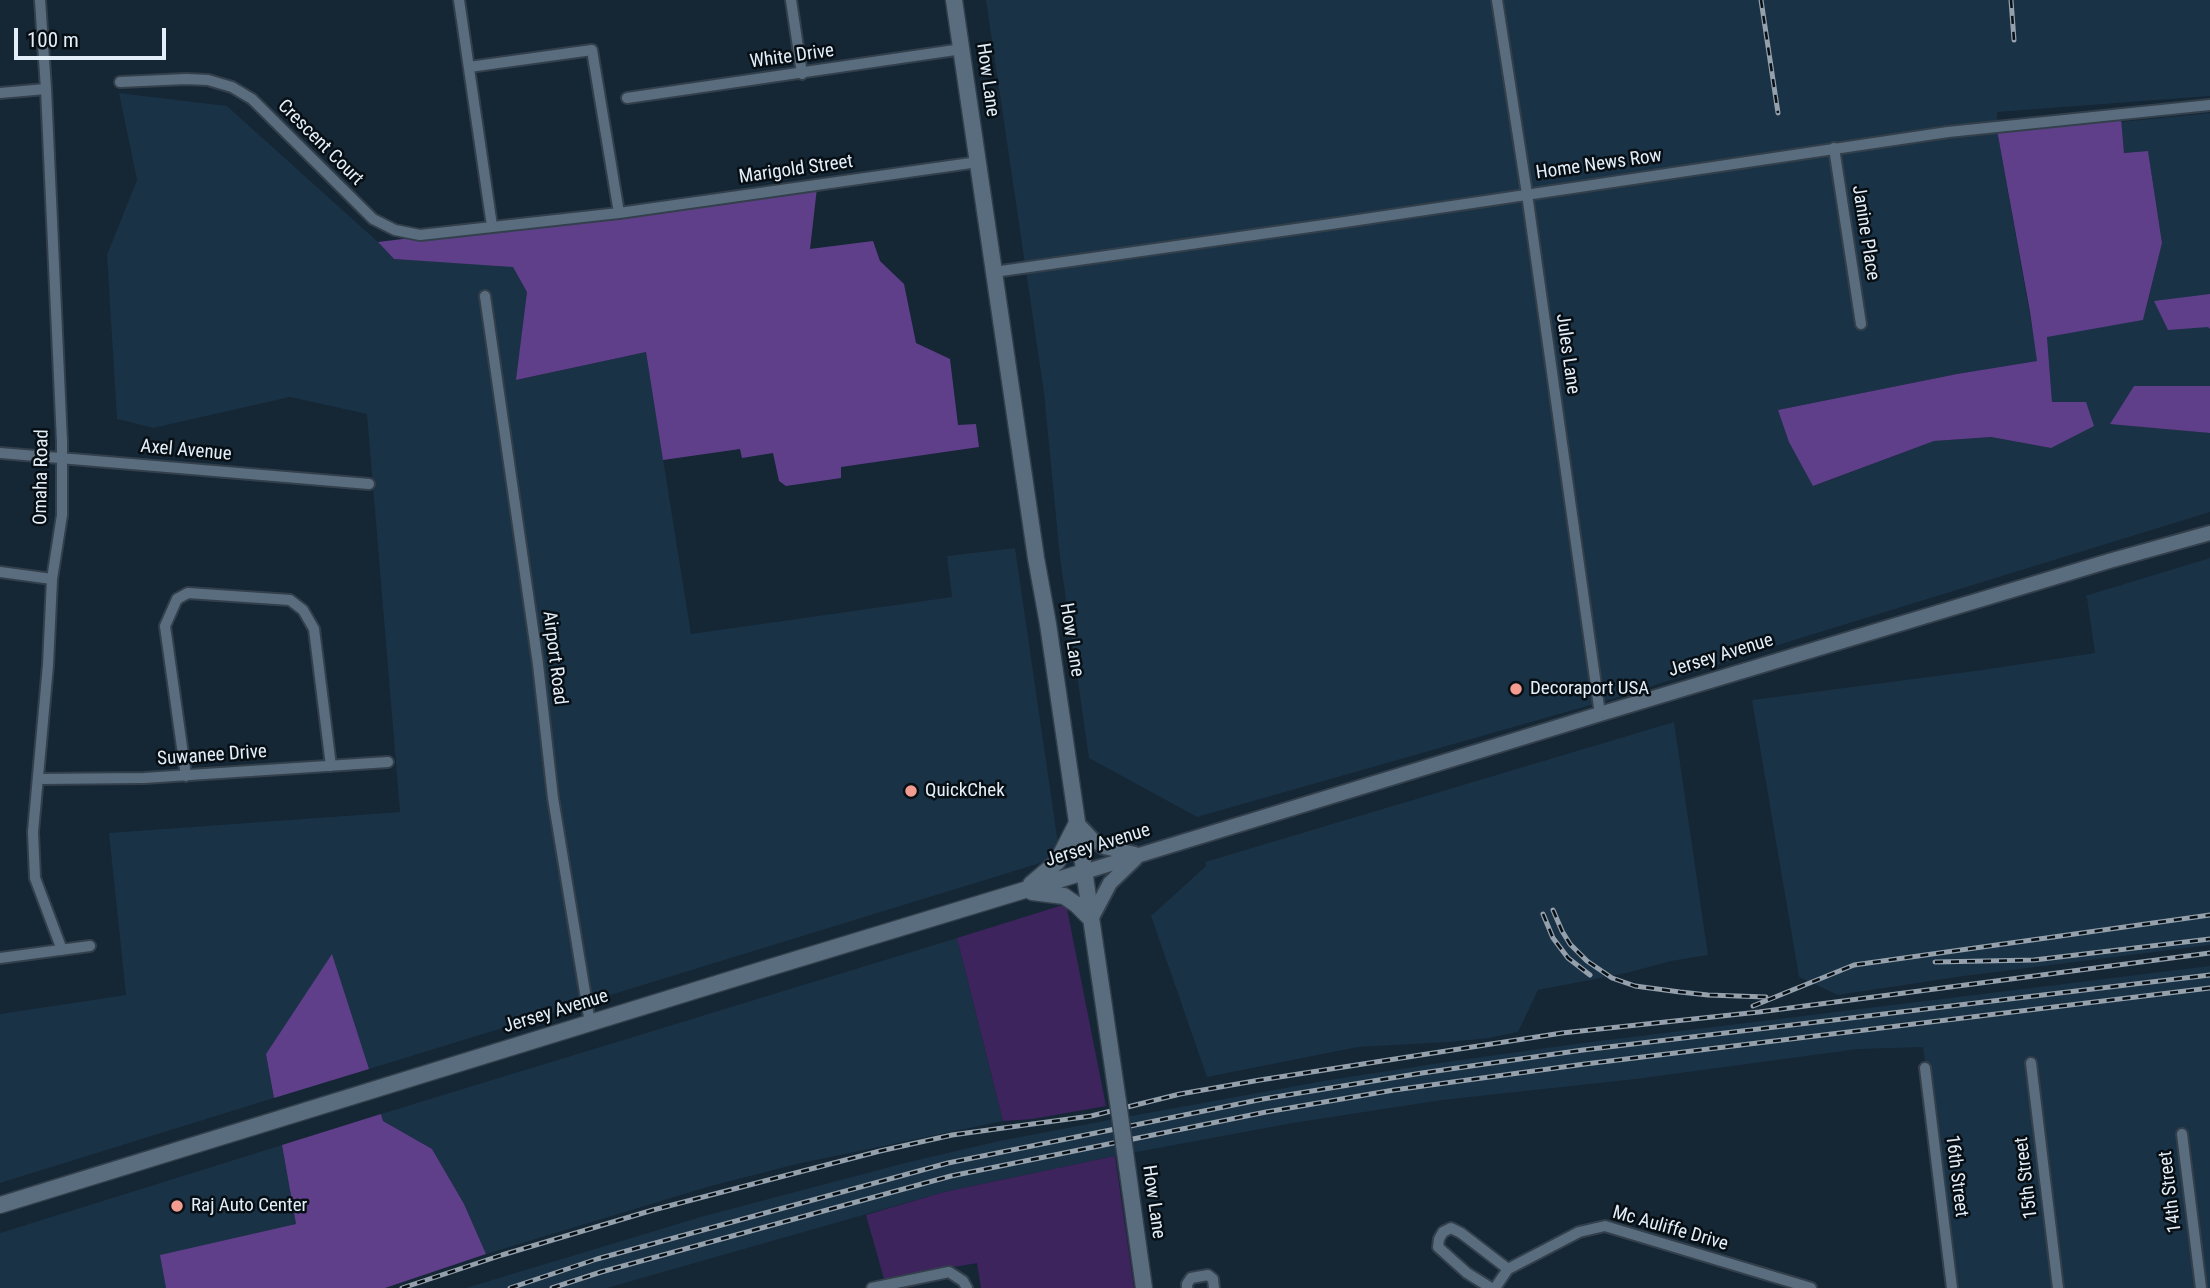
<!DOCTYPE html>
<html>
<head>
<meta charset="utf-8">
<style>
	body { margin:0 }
	#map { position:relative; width:2210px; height:1288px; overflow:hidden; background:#152635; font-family:"Roboto Condensed",sans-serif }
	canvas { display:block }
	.scale { position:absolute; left:14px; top:28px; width:152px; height:32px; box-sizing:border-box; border:4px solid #e3eef8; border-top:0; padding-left:9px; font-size:21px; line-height:24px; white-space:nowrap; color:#e3eef8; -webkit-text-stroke:5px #070f15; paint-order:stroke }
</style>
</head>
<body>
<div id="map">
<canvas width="2210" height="1288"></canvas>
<div class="scale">100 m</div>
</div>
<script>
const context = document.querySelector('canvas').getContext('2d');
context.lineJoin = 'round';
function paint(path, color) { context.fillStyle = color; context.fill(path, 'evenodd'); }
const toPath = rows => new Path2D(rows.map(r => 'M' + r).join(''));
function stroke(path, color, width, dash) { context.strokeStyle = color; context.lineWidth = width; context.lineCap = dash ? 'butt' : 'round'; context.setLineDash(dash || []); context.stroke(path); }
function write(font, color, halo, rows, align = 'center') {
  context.font = font + ' "Roboto Condensed",sans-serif'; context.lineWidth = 5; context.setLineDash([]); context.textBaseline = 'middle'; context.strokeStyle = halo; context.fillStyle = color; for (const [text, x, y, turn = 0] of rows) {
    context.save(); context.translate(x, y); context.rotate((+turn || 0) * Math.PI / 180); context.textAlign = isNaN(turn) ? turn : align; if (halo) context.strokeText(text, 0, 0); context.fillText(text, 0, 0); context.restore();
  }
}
const built = toPath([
	[986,0,2210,0,2210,96,1997,112,1997,130,2038,361,1957,374,1778,410,1814,486,1934,441,1991,437,2051,448,2052,403,2047,336,2143,320,2162,243,2148,151,2124,153,2121,122,2210,113,2210,386,2134,386,2111,423,2210,433,2210,512,1791,641,1612,699,1197,817,1089,758,1060,558,1044,393],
	[119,93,227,106,378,242,394,259,513,266,527,292,517,380,646,352,691,634,952,597,947,556,1015,548,1060,857,369,1069,332,955,266,1054,274,1098,0,1183,0,1014,126,995,109,833,400,812,367,414,290,397,153,428,117,419,107,255,137,180],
	[2210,558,2210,945,1964,976,1838,995,1799,977,1752,700,1982,670,2095,653,2087,598,2085,596],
	[1674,722,1708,955,1671,961,1627,973,1538,990,1518,1032,1489,1038,1450,1042,1358,1047,1207,1077,1151,916,1206,866,1205,862],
	[957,938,1003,1121,797,1164,711,1186,486,1254,464,1204,432,1149,383,1121,381,1114],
	[2210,966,2210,1288,1954,1288,1923,1047,1858,1049,1636,1079,1442,1100,1293,1123,1115,1156,944,1192,607,1288,466,1288,704,1216,909,1162,999,1141,1109,1120,1329,1080,1453,1061,1583,1043],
	[282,1145,296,1224,161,1255,166,1288,0,1288,0,1233]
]);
const green = toPath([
	[1066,904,1106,1106,1032,1119,1003,1121,957,938],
	[1115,1156,1134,1288,981,1288,977,1263,884,1279,866,1215,944,1192]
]);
const forest = toPath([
	[2121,118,2124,153,2148,151,2162,243,2143,320,2047,337,2052,402,2086,402,2094,426,2051,448,1991,437,1934,441,1813,486,1789,442,1778,410,1957,374,2037,361,2030,312,1997,130],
	[817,188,810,249,873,241,880,261,904,284,916,343,950,359,958,425,976,424,979,447,841,467,841,478,786,486,779,481,773,453,742,458,740,449,663,460,646,352,516,380,527,292,513,267,394,259,378,242],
	[2210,294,2210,329,2208,327,2168,330,2154,301],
	[2134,386,2210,386,2210,433,2110,424],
	[332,954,369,1069,274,1098,266,1054],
	[381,1114,383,1121,432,1149,464,1204,486,1254,385,1288,166,1288,160,1255,296,1224,282,1145]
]);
const minor = toPath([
	[40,0,46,89,62,442,62,515,52,579,48,665,33,832,35,878,62,950],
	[459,0,492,226],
	[791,0,802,74],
	[1497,0,1527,194,1600,714],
	[469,67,592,50,619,213],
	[120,82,186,79,208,80,232,87,252,99,373,219,395,230,420,235,619,213,978,162],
	[0,93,46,89],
	[627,98,962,49],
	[1834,148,1861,324],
	[994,272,1338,223,1948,132,2210,105],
	[485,296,538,664,553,798,590,1023],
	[0,453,369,484],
	[0,572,52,579],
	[186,776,165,626,177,599,188,593,290,600,303,610,314,629,331,766],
	[38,779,144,778,388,762],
	[0,958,90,946],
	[2031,1063,2058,1288],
	[1925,1068,1952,1288],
	[2182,1134,2201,1288],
	[872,1288,949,1272,963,1281,967,1288],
	[1187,1288,1187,1284,1191,1278,1208,1275,1213,1279,1214,1288],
	[1491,1288,1467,1273,1438,1247,1439,1239,1443,1232,1451,1228,1461,1233,1508,1269],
	[1495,1288,1508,1269,1579,1232,1605,1226,1811,1288]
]);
const tertiary = toPath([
	[1077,823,1092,839,1104,847,1135,854],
	[1084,872,1600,714,2109,561,2210,533],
	[1091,919,1110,883,1135,859]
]);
const secondary = toPath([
	[954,0,1036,558,1048,624,1118,1102],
	[1031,884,1057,862,1077,823],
	[1032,892,1064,896,1077,905,1091,919],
	[1127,1166,1144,1288],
	[0,1205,768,968,1084,872]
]);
const rail = toPath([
	[1761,0,1778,113],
	[2011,0,2014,40],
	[1553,910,1562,931,1570,944,1587,961,1612,978,1635,986,1680,992,1708,995,1766,997],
	[1543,914,1553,938,1568,958,1590,975],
	[1935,962,2034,960,2210,939],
	[1753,1006,1854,965,2210,915],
	[402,1288,502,1255,653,1210,880,1151,952,1135,1091,1116,1180,1094,1260,1080,1562,1033,1759,1012,2210,953],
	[510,1288,597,1259,948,1163,1263,1099,1422,1073,1583,1050,2210,975],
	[552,1288,601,1272,951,1176,1266,1112,1394,1090,1585,1064,2210,988]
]);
const secondaryBridge = toPath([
	[1118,1102,1127,1166]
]);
const markers = [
	[1516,689,7,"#f59c91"],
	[911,791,7,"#f59c91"],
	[177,1206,7,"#f59c91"]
];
const streetNames = [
	["White Drive",792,57,-8],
	["How Lane",987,80,82],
	["Crescent Court",320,143,45],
	["Home News Row",1599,165,-8],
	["Marigold Street",796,170,-8],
	["Janine Place",1865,233,81],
	["Jules Lane",1567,354,82],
	["Axel Avenue",186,451,5],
	["Omaha Road",42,477,-89],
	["How Lane",1071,640,81],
	["Jersey Avenue",1721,656,-17],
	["Airport Road",554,658,83],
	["Suwanee Drive",212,756,-4],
	["Jersey Avenue",1098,846,-17],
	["Jersey Avenue",556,1012,-17],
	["16th Street",1956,1176,83],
	["15th Street",2027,1178,-97],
	["14th Street",2171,1192,-97],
	["How Lane",1153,1202,82],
	["Mc Auliffe Drive",1670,1229,16]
];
const poiNames = [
	["Decoraport USA",1530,689],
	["QuickChek",925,791],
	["Raj Auto Center",191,1206]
];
paint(built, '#1a3245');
paint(green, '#3e245d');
paint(forest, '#603f8a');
stroke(minor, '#33404c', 14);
stroke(tertiary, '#33404c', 18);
stroke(secondary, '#33404c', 19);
stroke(minor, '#5a6d7f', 10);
stroke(tertiary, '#5a6d7f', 14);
stroke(secondary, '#5a6d7f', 16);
stroke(rail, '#94a1ad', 5);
stroke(rail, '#070f15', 2.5, [8]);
stroke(secondaryBridge, '#33404c', 19, []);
stroke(secondaryBridge, '#5a6d7f', 16);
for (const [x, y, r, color] of markers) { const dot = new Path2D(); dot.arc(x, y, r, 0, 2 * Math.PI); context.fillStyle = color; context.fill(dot); stroke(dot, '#070f15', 2.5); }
write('19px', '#e3eef8', '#070f15', streetNames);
write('19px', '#e3eef8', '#070f15', poiNames, 'left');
</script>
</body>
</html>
